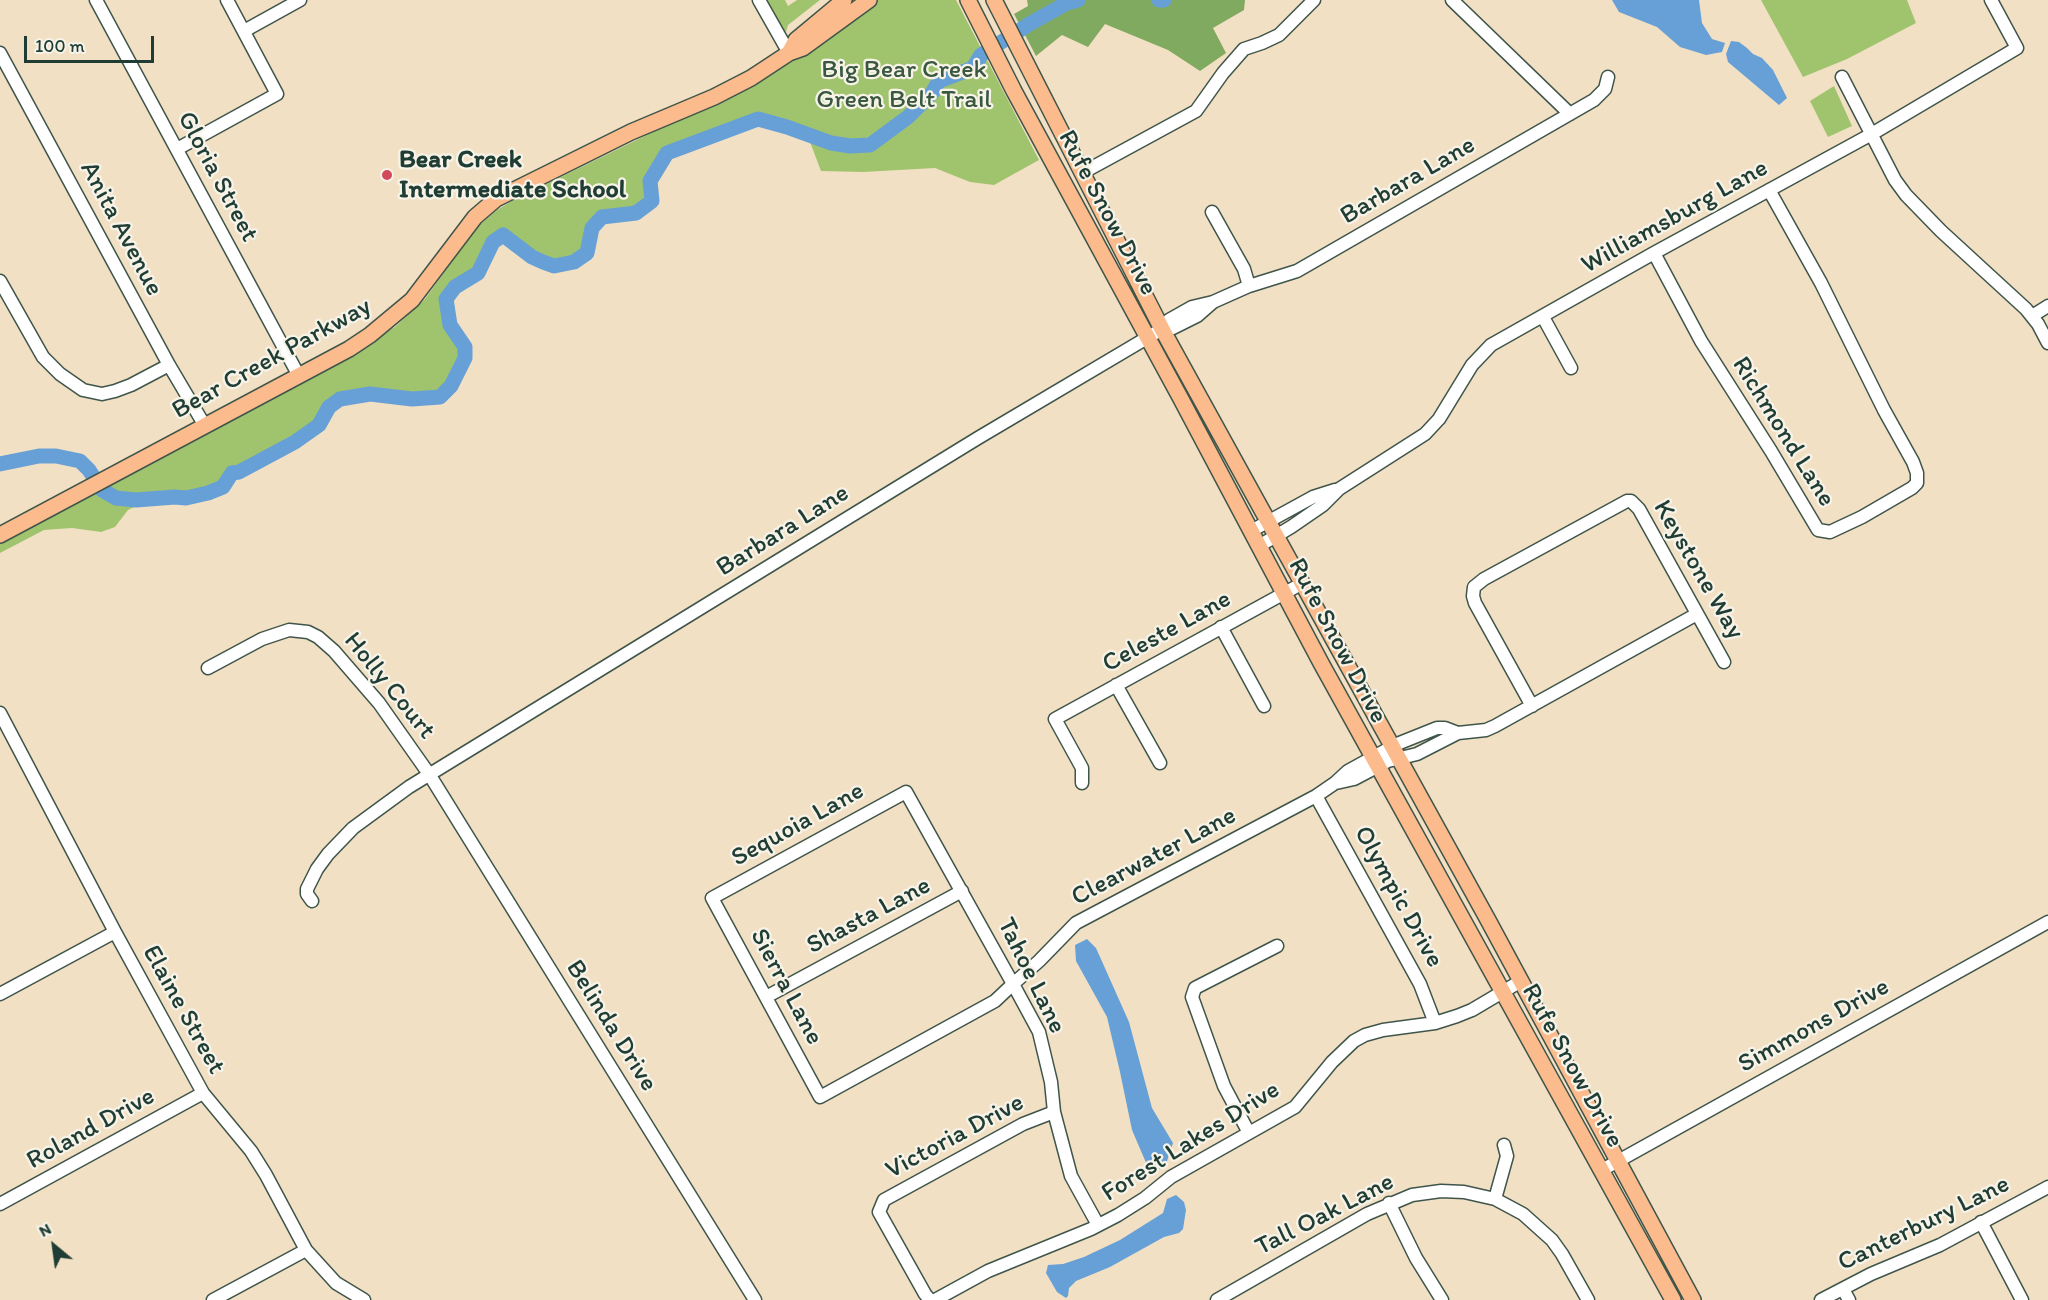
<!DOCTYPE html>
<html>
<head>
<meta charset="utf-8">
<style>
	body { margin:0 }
	#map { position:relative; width:2048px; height:1300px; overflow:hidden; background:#f2e0c5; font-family:Itim,sans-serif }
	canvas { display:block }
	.north { position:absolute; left:24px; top:1216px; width:60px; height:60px; -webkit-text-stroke:4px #f7f3e8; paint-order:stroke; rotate:331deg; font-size:16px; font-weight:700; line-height:24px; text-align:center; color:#1f3d34 }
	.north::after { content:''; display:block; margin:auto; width:21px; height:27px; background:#1f3d34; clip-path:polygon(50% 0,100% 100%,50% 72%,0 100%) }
	.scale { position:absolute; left:24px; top:36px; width:130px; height:27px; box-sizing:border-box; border:3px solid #1f3d34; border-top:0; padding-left:8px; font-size:18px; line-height:21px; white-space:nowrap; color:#1f3d34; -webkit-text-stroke:4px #f7f3e8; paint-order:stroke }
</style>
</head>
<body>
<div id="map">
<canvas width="2048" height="1300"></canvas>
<div class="north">N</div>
<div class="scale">100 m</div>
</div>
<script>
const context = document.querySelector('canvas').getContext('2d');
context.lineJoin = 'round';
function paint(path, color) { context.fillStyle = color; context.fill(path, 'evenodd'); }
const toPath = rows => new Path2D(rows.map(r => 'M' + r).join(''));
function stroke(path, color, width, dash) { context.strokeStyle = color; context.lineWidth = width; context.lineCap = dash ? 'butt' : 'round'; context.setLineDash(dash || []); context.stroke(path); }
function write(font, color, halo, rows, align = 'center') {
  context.font = font + ' Itim,sans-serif'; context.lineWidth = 4.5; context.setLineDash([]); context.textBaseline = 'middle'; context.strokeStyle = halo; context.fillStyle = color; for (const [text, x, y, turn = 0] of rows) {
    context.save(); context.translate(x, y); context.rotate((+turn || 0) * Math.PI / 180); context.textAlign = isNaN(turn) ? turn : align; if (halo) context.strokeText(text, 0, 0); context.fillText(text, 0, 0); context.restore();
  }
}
const green = toPath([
	[763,0,785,0,788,6,797,0,820,0,788,25,786,32,781,29],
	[877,0,956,0,1039,160,994,185,970,182,935,168,863,172,821,171,807,134,758,119,668,153,650,181,652,201,636,213,602,217,592,228,587,253,574,262,554,266,543,262,532,257,503,235,493,242,478,273,455,287,446,299,450,325,465,347,465,358,451,386,440,397,412,399,370,394,340,399,329,407,319,425,295,442,239,472,232,473,223,487,197,496,147,501,128,510,115,527,101,532,72,528,44,530,0,553,0,542,295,387,395,327,425,299,477,227,497,210,512,201,761,79],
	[1761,0,1907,0,1916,23,1847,59,1803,77],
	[1834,86,1852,126,1828,137,1810,101]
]);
const forest = toPath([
	[1027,0,1245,0,1244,10,1213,28,1226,53,1200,71,1168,50,1105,24,1088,47,1062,35,1036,56,1014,14,1028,6]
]);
const water = toPath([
	[1612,0,1699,0,1702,23,1712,39,1725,43,1722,52,1706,55,1680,47,1657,27,1619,12],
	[1731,41,1739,42,1747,48,1753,54,1762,58,1773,70,1787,98,1779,105,1728,62,1726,54],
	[1087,939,1096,948,1129,1022,1152,1108,1173,1143,1165,1167,1156,1170,1147,1165,1132,1130,1120,1072,1107,1017,1076,961,1075,945],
	[1176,1195,1184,1202,1186,1210,1183,1229,1179,1233,1164,1237,1110,1267,1076,1281,1069,1288,1068,1296,1066,1298,1057,1292,1046,1273,1048,1265,1063,1264,1084,1257,1120,1240,1163,1213,1167,1199]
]);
const river = toPath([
	[1159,0,1164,0],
	[0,464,39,456,56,456,80,461,89,470,102,490,116,498,136,500,175,497,186,498,208,493,223,487,232,473,239,472,295,442,319,425,329,407,340,399,370,394,412,399,440,397,451,386,465,358,465,347,450,325,446,299,455,287,478,273,493,242,503,235,532,257,543,262,554,266,574,262,587,253,592,228,602,217,636,213,652,201,650,181,667,153,758,119,787,127,831,143,850,146,870,145,908,117,932,93,939,81,973,68,981,55,1031,23,1067,3,1078,0]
]);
const minor = toPath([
	[96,0,299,376],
	[759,0,789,53],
	[1452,0,1570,114],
	[244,31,300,0],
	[0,53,169,365,205,426],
	[1842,77,1895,180,1906,195,1941,231,2026,309,2038,324,2048,343],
	[177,149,277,94,227,0],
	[1082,173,1196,111,1223,73,1244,49,1262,43,1279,35,1314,0],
	[1212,212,1244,269,1249,286],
	[1654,253,1701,341,1771,451,1818,530,1830,532,1862,517,1912,488,1917,483,1917,473,1913,462,1884,410,1821,283,1769,190],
	[0,281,43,357,60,374,83,390,102,394,115,391,131,385,169,365],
	[2032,316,2048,306],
	[1543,317,1571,368],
	[1162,329,1169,320,1192,307,1213,302,1249,286,1297,271,1594,100,1605,89,1608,77],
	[1251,531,1313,497,1335,490],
	[1259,546,1291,527,1323,505,1339,489,1425,434,1439,419,1472,365,1491,345,1654,253,1870,135,2017,48,1991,0],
	[1221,627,1264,706],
	[208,668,262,639,289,630,308,632,318,637,334,651,379,703,429,774,755,1300],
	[1116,685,1160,763],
	[1532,706,1475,603,1473,596,1474,587,1484,579,1627,501,1631,501,1639,509,1724,662],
	[0,713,115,932,203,1093,251,1151,266,1175,306,1250,336,1283,364,1300],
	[1082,783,1082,768,1055,719,1301,584],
	[1336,783,1354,779,1388,761,1417,754,1458,733,1486,730,1495,726,1697,614],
	[1316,796,1420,984,1435,1023],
	[312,901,307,894,307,889,317,869,328,854,353,828,409,787,978,438,1162,329,1173,328,1197,316,1213,302],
	[0,994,115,932],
	[766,997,962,891],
	[1249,1133,1224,1086,1192,997,1195,988,1277,946],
	[1602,1170,2048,922],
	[1495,1199,1507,1156,1504,1145],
	[1389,1203,1416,1258,1442,1300],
	[0,1204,203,1093],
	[1981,1222,2022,1300],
	[1098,1225,1071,1176,1054,1112,1051,1082,1039,1032,1013,984,906,792,712,898,820,1097,995,1001,1013,984,1039,961,1076,923,1316,796,1335,783,1348,771,1397,744,1437,728,1445,728,1458,733],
	[1843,1289,1849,1300],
	[213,1300,306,1250],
	[930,1300,925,1294,879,1212,884,1200,1023,1124,1054,1112],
	[935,1300,988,1271,1091,1229,1118,1215,1145,1198,1171,1177,1295,1107,1332,1062,1354,1041,1365,1035,1383,1030,1435,1023,1457,1016,1472,1010,1521,981],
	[1217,1300,1367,1214,1412,1195,1441,1191,1464,1192,1495,1199,1523,1214,1552,1240,1562,1254,1588,1300],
	[1821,1300,1871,1274,1940,1245,2048,1187]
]);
const major = toPath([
	[968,0,1014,91,1181,399,1321,663,1673,1300],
	[994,0,1162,329,1488,920,1693,1300],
	[789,53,796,40,844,0],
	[0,535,349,349,370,335,412,300,475,217,496,199,631,132,714,97,751,78,789,53,803,48,869,0]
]);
const markers = [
	[387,175,6,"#d1495b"]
];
const parkNames = [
	["Big Bear Creek",904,70],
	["Green Belt Trail",904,100]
];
const poiNames = [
	["Bear Creek",399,160],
	["Intermediate School",399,190]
];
const streetNames = [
	["Gloria Street",217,177,62],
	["Barbara Lane",1408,181,-30],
	["Rufe Snow Drive",1107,213,62],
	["Williamsburg Lane",1675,217,-29],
	["Anita Avenue",121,229,62],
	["Bear Creek Parkway",272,359,-29],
	["Richmond Lane",1783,432,58],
	["Barbara Lane",783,531,-32],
	["Keystone Way",1698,570,60],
	["Celeste Lane",1167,632,-29],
	["Rufe Snow Drive",1337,641,62],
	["Holly Court",389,686,51],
	["Sequoia Lane",798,825,-29],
	["Clearwater Lane",1154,857,-28],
	["Olympic Drive",1398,897,61],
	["Shasta Lane",869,916,-28],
	["Tahoe Lane",1031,976,64],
	["Sierra Lane",786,987,62],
	["Elaine Street",183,1010,61],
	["Belinda Drive",611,1026,58],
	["Simmons Drive",1814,1026,-29],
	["Rufe Snow Drive",1572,1066,61],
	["Roland Drive",91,1129,-29],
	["Victoria Drive",955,1137,-28],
	["Forest Lakes Drive",1191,1142,-32],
	["Tall Oak Lane",1325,1215,-27],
	["Canterbury Lane",1924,1224,-26]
];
paint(green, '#a0c46d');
paint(forest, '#80aa60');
paint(water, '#67a0d6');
stroke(river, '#67a0d6', 15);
stroke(minor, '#3f554a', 15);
stroke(major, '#3f554a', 18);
stroke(minor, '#fff', 12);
stroke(major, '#fbbb8c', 15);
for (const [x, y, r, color] of markers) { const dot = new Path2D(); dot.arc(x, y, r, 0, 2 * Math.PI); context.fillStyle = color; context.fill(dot); stroke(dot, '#f7f3e8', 2); }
write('26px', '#39583f', '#f7f3e8', parkNames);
write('bold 26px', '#1f3d34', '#f7f3e8', poiNames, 'left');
write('26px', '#1f3d34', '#f7f3e8', streetNames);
</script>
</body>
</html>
